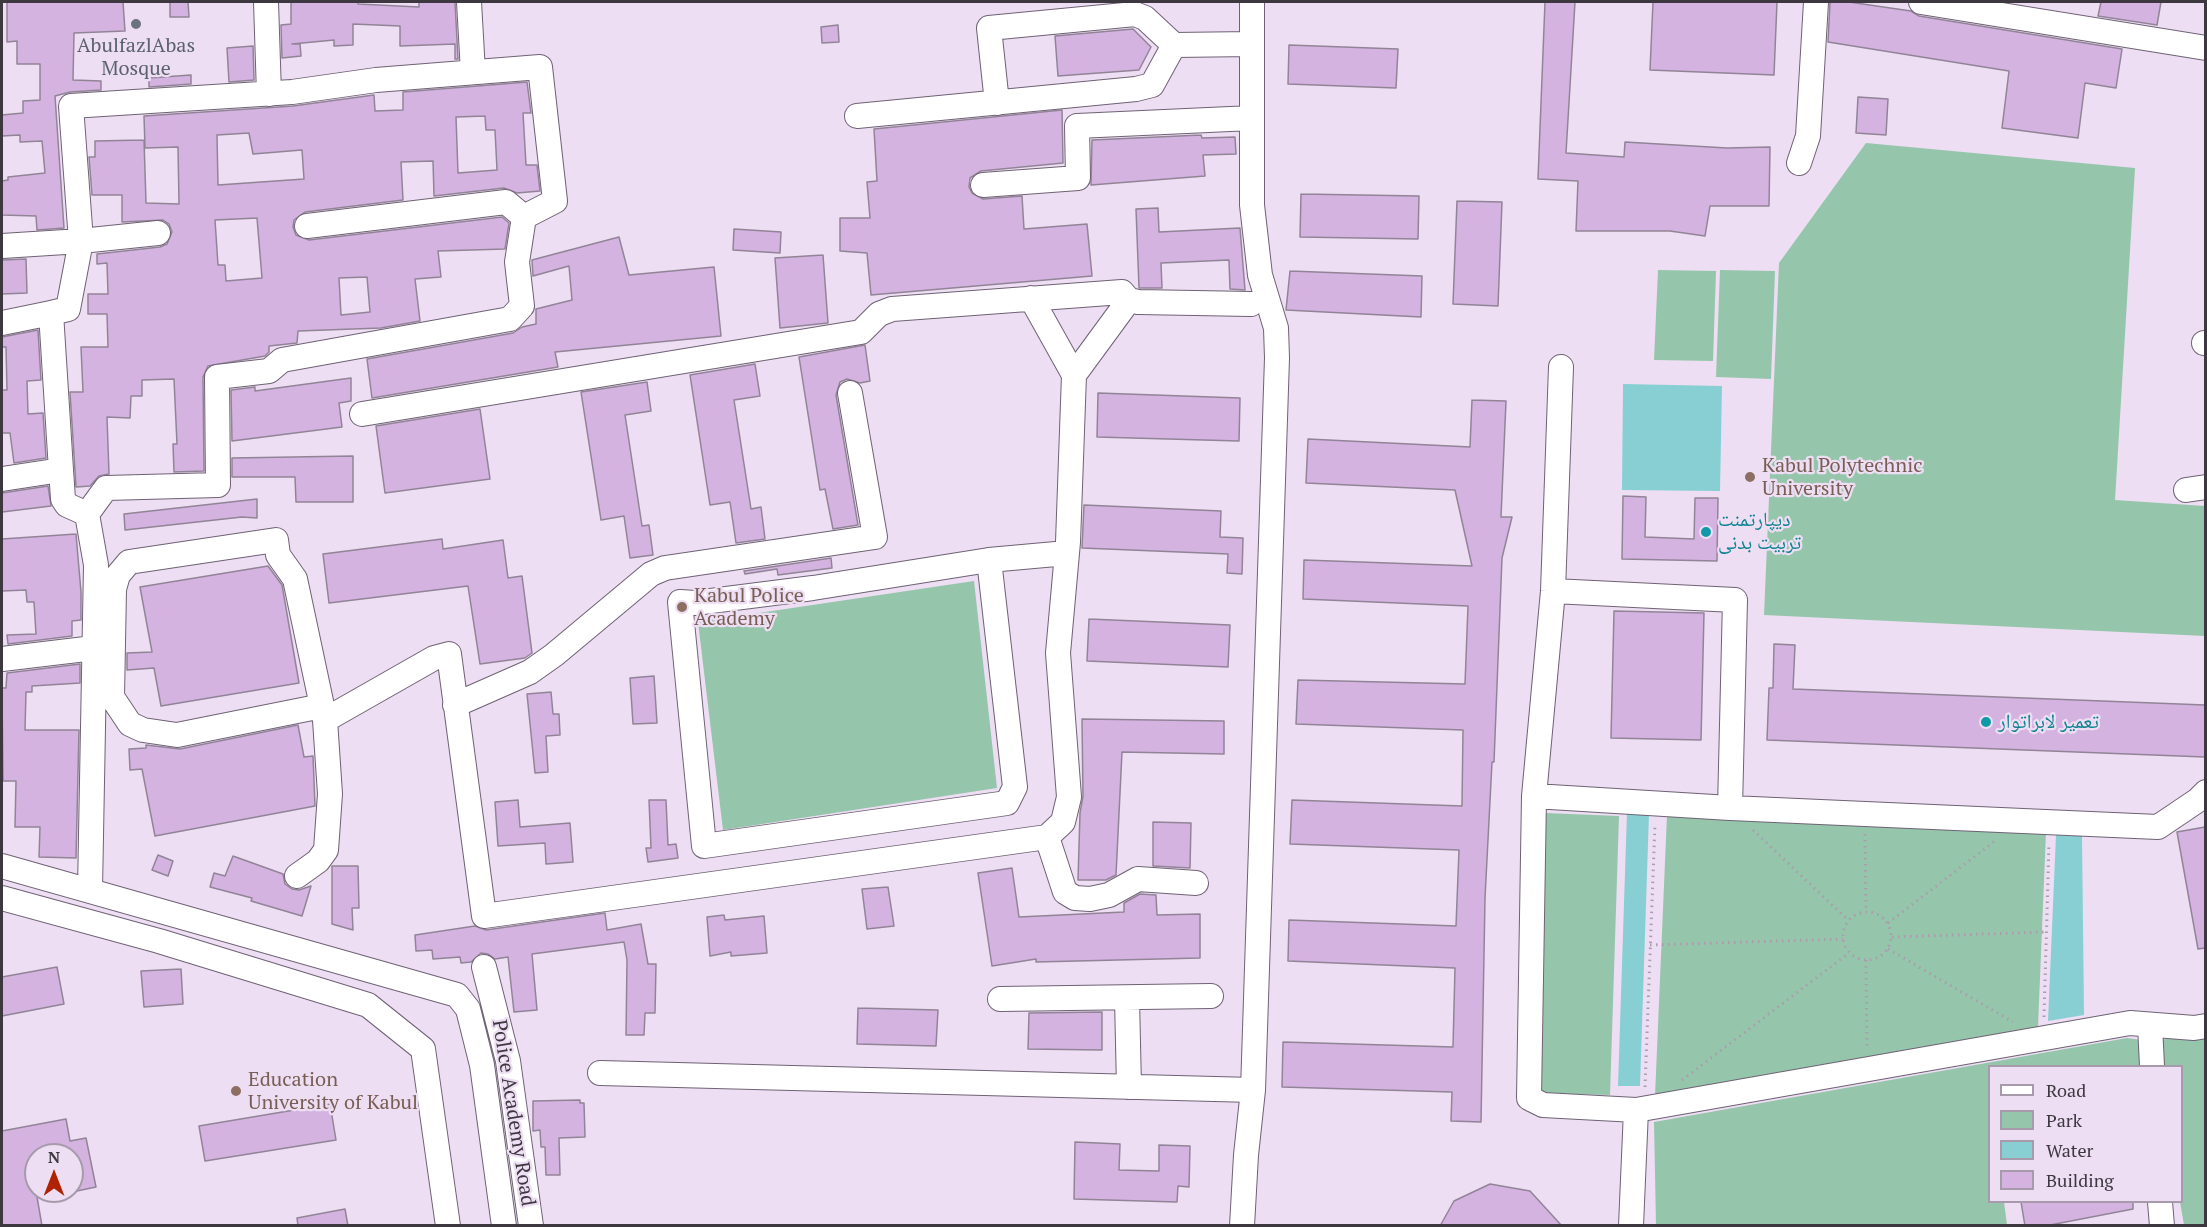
<!DOCTYPE html>
<html>
<head>
<meta charset="utf-8">
<style>
	body { margin:0 }
	#map { position:relative; width:2207px; height:1227px; overflow:hidden; background:#eddef3; font-family:"PT Serif",serif }
	canvas { display:block }
	.frame { position:absolute; inset:0; border:3px solid #3d373f; pointer-events:none }
	.legend { position:absolute; left:1988px; top:1065px; width:195px; height:138px; box-sizing:border-box; background:#eddef3; border:2px solid #a79bab; margin:0; padding:8px 10px; list-style:none; font-size:18px; color:#3d373f }
	.legend li { display:flex; align-items:center; gap:12px; height:30px }
	.legend b { width:30px; border:2px solid #a79bab }
	.north { position:absolute; left:24px; top:1143px; width:60px; height:60px; box-sizing:border-box; background:#eddef3; border:2px solid #a79bab; border-radius:50%; rotate:0deg; font-size:16px; font-weight:700; line-height:24px; text-align:center; color:#3d373f }
	.north::after { content:''; display:block; margin:auto; width:21px; height:27px; background:#af2202; clip-path:polygon(50% 0,100% 100%,50% 72%,0 100%) }
</style>
</head>
<body>
<div id="map">
<canvas width="2207" height="1227"></canvas>
<div class="frame"></div>
<ul class="legend">
<li><b style="height:8px;background:#fff"></b>Road</li>
<li><b style="height:16px;background:#95c6ab"></b>Park</li>
<li><b style="height:16px;background:#87cfd3"></b>Water</li>
<li><b style="height:16px;background:#d4b3e1"></b>Building</li>
</ul>
<div class="north">N</div>
</div>
<script>
const context = document.querySelector('canvas').getContext('2d');
context.lineJoin = 'round';
function paint(path, color) { context.fillStyle = color; context.fill(path, 'evenodd'); }
const toPath = rows => new Path2D(rows.map(r => 'M' + r).join(''));
function stroke(path, color, width, dash) { context.strokeStyle = color; context.lineWidth = width; context.lineCap = dash ? 'butt' : 'round'; context.setLineDash(dash || []); context.stroke(path); }
function write(font, color, halo, rows, align = 'center') {
  context.font = font + ' "PT Serif","Noto Naskh Arabic",serif'; context.lineWidth = 4.5; context.setLineDash([]); context.textBaseline = 'middle'; context.strokeStyle = halo; context.fillStyle = color; for (const [text, x, y, turn = 0] of rows) {
    context.save(); context.translate(x, y); context.rotate((+turn || 0) * Math.PI / 180); context.textAlign = isNaN(turn) ? turn : align; if (halo) context.strokeText(text, 0, 0); context.fillText(text, 0, 0); context.restore();
  }
}
const green = toPath([
	[1866,143,2135,168,2115,500,2205,506,2205,636,1764,615,1779,263],
	[1658,270,1716,271,1713,361,1654,360],
	[1720,270,1775,271,1771,379,1716,377],
	[974,581,997,788,723,830,698,622],
	[1546,813,1619,816,1610,1095,1536,1093],
	[1667,815,2046,832,2038,1027,1655,1096],
	[2205,1033,2205,1225,2184,1225,2180,1202,2182,1066,2157,1066,2153,1041],
	[2127,1038,2149,1041,2147,1066,1990,1066,1990,1202,2004,1202,2007,1225,1656,1225,1654,1122]
]);
const water = toPath([
	[1623,384,1722,386,1720,491,1622,490],
	[1627,812,1649,813,1640,1086,1618,1086],
	[2056,835,2082,836,2084,1015,2048,1021]
]);
const building = toPath([
	[7,2,123,2,125,31,74,33,73,80,101,81,101,90,70,92,55,96,64,228,37,230,36,216,2,215,2,181,8,180,8,177,45,173,42,141,20,142,20,135,2,136,2,115,23,113,23,101,40,100,40,64,17,64,17,41,7,42,7,2],
	[170,2,188,2,189,17,170,17,170,2],
	[291,2,358,2,358,4,419,7,419,2,455,2,458,59,455,59,455,44,400,46,400,26,353,24,353,45,334,46,334,40,292,44,300,44,301,56,282,58,281,25,291,24,291,2],
	[1545,2,1575,2,1566,153,1624,157,1625,142,1727,148,1770,147,1769,206,1710,206,1705,236,1670,231,1576,231,1578,181,1538,179,1545,2],
	[1653,2,1777,2,1774,75,1650,70,1653,2],
	[1830,2,1849,2,1911,11,1919,16,2122,49,2116,88,2085,83,2078,138,2002,128,2009,71,1828,42,1830,2],
	[2101,2,2161,2,2157,25,2098,16,2101,2],
	[838,25,839,42,822,43,821,27,838,25],
	[1133,29,1151,47,1139,70,1058,76,1055,36,1133,29],
	[1289,45,1398,49,1396,88,1288,84,1289,45],
	[253,46,254,80,229,82,227,48,253,46],
	[191,75,191,84,149,87,149,78,191,75],
	[527,82,531,113,523,113,526,165,537,165,540,191,517,193,504,188,434,196,433,161,401,162,403,200,305,212,294,220,293,227,296,235,309,240,502,217,509,223,505,249,438,251,441,277,415,279,420,321,381,328,298,331,297,343,269,346,269,352,265,356,208,366,203,377,204,471,174,472,173,444,177,444,174,379,142,380,142,396,131,396,130,418,107,417,109,474,99,476,90,486,76,487,70,392,83,392,81,347,108,347,107,314,88,314,88,294,108,294,107,263,97,264,97,254,160,247,167,244,172,232,169,224,163,220,122,222,122,195,92,195,89,157,95,157,95,141,144,140,146,203,179,204,178,147,145,148,144,116,293,106,374,95,375,111,403,110,403,92,527,82],
	[485,116,486,130,495,130,497,170,458,173,456,117,485,116],
	[249,133,253,154,302,150,304,179,218,185,217,135,249,133],
	[257,218,262,278,226,281,225,265,218,265,215,220,257,218],
	[367,277,370,312,341,315,339,278,367,277],
	[1858,97,1888,99,1886,135,1856,133,1858,97],
	[1062,110,1063,163,981,171,970,178,969,187,972,193,983,199,1022,196,1024,229,1087,224,1092,276,871,295,867,253,840,251,840,218,870,218,867,182,877,181,874,129,1062,110],
	[1201,135,1202,138,1235,137,1236,154,1203,155,1205,176,1091,185,1092,140,1201,135],
	[1301,194,1419,196,1418,239,1300,237,1301,194],
	[1457,201,1502,202,1498,306,1453,304,1457,201],
	[1158,208,1159,232,1240,228,1245,290,1230,289,1229,260,1161,263,1162,288,1139,288,1136,209,1158,208],
	[734,229,781,232,780,253,733,250,734,229],
	[619,237,629,275,714,267,721,336,555,352,558,367,372,398,367,359,513,333,522,327,536,324,536,309,572,300,569,266,533,276,532,260,619,237],
	[823,255,828,323,780,328,775,258,823,255],
	[26,259,27,293,2,294,2,260,26,259],
	[1290,271,1422,276,1421,317,1286,310,1290,271],
	[38,330,41,380,27,381,28,414,43,413,46,458,14,463,10,433,2,433,2,390,7,390,6,347,2,347,2,337,38,330],
	[865,345,870,381,860,383,847,379,840,382,836,395,858,525,833,529,825,489,820,490,799,357,865,345],
	[755,364,760,396,734,400,751,509,761,507,765,539,736,543,730,502,710,505,690,375,755,364],
	[351,378,351,401,339,403,342,427,232,441,231,390,255,387,255,391,351,378],
	[647,382,651,411,625,415,642,526,649,525,653,555,630,558,624,516,601,520,581,392,647,382],
	[1098,393,1240,398,1239,441,1097,437,1098,393],
	[1472,400,1506,401,1501,517,1512,517,1502,558,1494,762,1492,762,1485,898,1481,1122,1451,1121,1452,1092,1282,1087,1283,1042,1453,1047,1455,968,1288,961,1289,920,1456,926,1459,850,1290,844,1292,800,1462,806,1463,730,1296,724,1298,680,1465,684,1468,606,1303,599,1304,560,1472,566,1455,490,1306,483,1308,439,1470,447,1472,400],
	[480,409,490,479,385,493,376,426,480,409],
	[353,456,353,502,296,502,295,477,232,477,232,458,353,456],
	[48,486,51,506,2,512,2,493,48,486],
	[1623,496,1646,497,1645,537,1694,539,1695,498,1718,498,1717,561,1622,559,1623,496],
	[257,499,257,518,242,517,125,530,124,514,257,499],
	[1084,505,1221,511,1220,537,1243,538,1242,574,1227,573,1228,554,1082,548,1084,505],
	[76,534,81,592,81,620,72,621,72,636,8,644,7,635,36,634,34,602,27,602,26,590,2,591,2,539,76,534],
	[442,539,443,549,503,540,508,578,522,576,532,653,525,658,480,664,468,586,329,603,323,554,442,539],
	[831,558,832,568,778,575,777,569,745,574,744,571,831,558],
	[268,566,282,585,299,683,161,706,154,668,127,670,127,653,152,652,140,587,268,566],
	[1614,611,1704,613,1701,740,1611,738,1614,611],
	[1089,619,1230,625,1228,667,1087,661,1089,619],
	[1774,644,1795,645,1793,689,2205,705,2205,757,1767,740,1769,688,1773,688,1774,644],
	[80,664,80,683,32,686,32,692,26,692,25,730,79,730,76,858,39,857,40,827,15,827,16,781,3,781,2,688,6,688,7,673,80,664],
	[654,676,657,723,633,724,630,678,654,676],
	[551,692,553,714,559,714,560,735,546,736,548,772,535,773,527,694,551,692],
	[1082,719,1224,721,1224,754,1122,752,1116,875,1106,880,1078,880,1080,813,1083,796,1082,719],
	[298,725,304,757,313,756,315,806,155,836,142,769,130,770,129,749,146,748,146,745,180,749,298,725],
	[518,800,520,827,570,823,573,862,546,864,545,843,498,846,495,802,518,800],
	[649,800,666,800,668,845,676,844,678,858,648,862,646,848,651,848,649,800],
	[1153,822,1191,823,1190,868,1153,866,1153,822],
	[2205,827,2205,948,2198,949,2177,832,2205,827],
	[158,855,173,861,168,876,152,870,158,855],
	[233,856,283,874,285,884,292,889,299,890,311,886,302,916,251,901,252,898,210,887,214,873,225,876,233,856],
	[332,866,358,866,359,908,352,908,353,930,332,924,332,866],
	[1012,868,1019,917,1124,912,1124,903,1140,894,1156,895,1157,915,1200,914,1200,958,1036,962,1036,959,992,966,978,873,1012,868],
	[888,887,894,926,867,929,862,889,888,887],
	[605,913,607,930,641,924,648,964,656,964,655,1013,645,1013,644,1035,626,1035,627,960,624,942,532,954,537,1010,514,1012,508,957,495,959,488,954,481,953,471,962,461,963,460,957,433,959,432,950,416,951,415,935,475,926,486,930,605,913],
	[724,915,725,920,764,916,767,953,731,956,731,952,710,956,707,917,724,915],
	[57,967,64,1004,2,1016,2,977,57,967],
	[181,969,183,1004,144,1007,141,971,181,969],
	[858,1008,938,1010,936,1046,857,1044,858,1008],
	[1102,1012,1102,1050,1028,1049,1029,1013,1102,1012],
	[580,1100,580,1103,584,1103,585,1137,559,1138,560,1175,546,1175,545,1147,541,1147,540,1130,533,1131,533,1101,580,1100],
	[330,1104,336,1140,205,1161,199,1126,330,1104],
	[66,1119,70,1141,86,1138,96,1187,72,1192,72,1155,36,1155,36,1191,42,1226,2,1226,2,1131,66,1119],
	[1075,1142,1120,1144,1119,1170,1159,1171,1159,1145,1190,1146,1189,1187,1178,1186,1177,1202,1074,1199,1075,1142],
	[1490,1184,1530,1191,1562,1226,1440,1226,1454,1201,1490,1184],
	[2021,1202,2133,1202,2133,1209,2045,1226,2025,1226,2021,1202],
	[345,1209,348,1226,298,1226,297,1218,345,1209]
]);
const path = toPath([
	[1753,830,1848,920],
	[1865,834,1866,911],
	'1843 936a24 24 0 1 1 48 0a24 24 0 1 1-48 0Z',
	[1888,923,1995,841],
	[1892,937,2046,932],
	[1650,945,1843,939],
	[1888,949,2013,1022],
	[1866,960,1867,1048],
	[2044,1017,2049,843],
	[1682,1080,1849,953],
	[1645,1087,1655,824]
]);
const minor = toPath([
	[266,2,269,94],
	[469,2,473,72],
	[1921,2,2206,48],
	[997,103,989,28,1135,14,1145,18,1174,45],
	[857,116,1136,89,1152,85,1174,45,1252,44],
	[1799,163,1808,136,1816,2],
	[983,185,1078,178,1077,126,1252,118],
	[307,226,506,202,524,217],
	[2,246,81,241,71,106,292,92,376,80,540,67,555,201,524,217,517,262,522,306,510,319,282,360,269,371,217,377,218,485,106,488,87,514,96,565,90,890],
	[1031,298,1074,375,1129,300],
	[2,323,51,313],
	[2204,343,2206,343],
	[1561,367,1553,591,1534,796,1529,1098,1543,1105,1636,1110],
	[362,414,861,332,879,314,892,309,1122,292,1129,300,1138,302,1251,304],
	[61,470,63,499,67,505,87,514],
	[2,479,61,470,51,313,68,309,81,241,158,233],
	[2186,490,2206,487],
	[989,560,1015,787,1007,803,704,846,680,602,695,603,813,588,989,560],
	[989,560,1067,553],
	[1553,591,1735,600,1730,808],
	[2,659,94,648],
	[455,705,530,672,554,655,651,574,665,568,875,537,850,393],
	[322,706,177,735,143,730,130,724,112,697,114,589,118,575,129,562,276,540,278,555,295,579,322,706,325,720,434,658,449,654,484,916,1047,837,1063,822,1069,797,1058,653,1068,542,1074,375],
	[1534,796,1730,808,2158,827,2198,800,2206,792],
	[1047,837,1065,892,1075,898,1090,899,1109,895,1138,879,1196,883],
	[2,866,457,995,468,1009,482,1065,504,1226],
	[297,876,318,861,326,850,330,794,325,720],
	[2,898,159,941,368,1005,423,1049,448,1226],
	[484,967,508,1061,531,1226],
	[1000,999,1211,996],
	[1127,999,1129,1087],
	[2150,1025,2152,1066],
	[600,1073,1253,1090],
	[2160,1202,2162,1226],
	[1242,1226,1246,1155,1253,1090,1277,358,1276,328,1260,275,1252,205,1252,2],
	[1631,1226,1636,1110,2130,1023,2194,1028,2206,1026]
]);
const markers = [
	[136,24,6,"#6b7280"],
	[1750,477,6,"#8d6e63"],
	[1706,532,6,"#0f9aa8"],
	[682,607,6,"#8d6e63"],
	[1986,722,6,"#0f9aa8"],
	[236,1091,6,"#8d6e63"]
];
const worshipNames = [
	["AbulfazlAbas",136,46],
	["Mosque",136,69]
];
const educationNames = [
	["Kabul Polytechnic",1762,466],
	["University",1762,489],
	["Kabul Police",694,596],
	["Academy",694,619],
	["Education",248,1080],
	["University of Kabul",248,1103]
];
const cultureNames = [
	["دیپارتمنت",1718,520],
	["تربیت بدنی",1718,543],
	["تعمیر لابراتوار",1998,722]
];
const streetNames = [
	["Police Academy Road",513,1113,81]
];
paint(green, '#95c6ab');
paint(water, '#87cfd3');
paint(building, '#d4b3e1');
stroke(building, '#928497', 1.5);
stroke(minor, '#6f6274', 26);
stroke(path, '#a99dad', 3, [1.5, 4.5]);
stroke(minor, '#fff', 24);
for (const [x, y, r, color] of markers) { const dot = new Path2D(); dot.arc(x, y, r, 0, 2 * Math.PI); context.fillStyle = color; context.fill(dot); stroke(dot, '#eddef3', 2); }
write('20px', '#5b616d', '#eddef3', worshipNames);
write('20px', '#785e54', '#eddef3', educationNames, 'left');
write('20px', '#0d838f', '#eddef3', cultureNames, 'left');
write('20px', '#3d373f', '#eddef3', streetNames);
</script>
</body>
</html>
